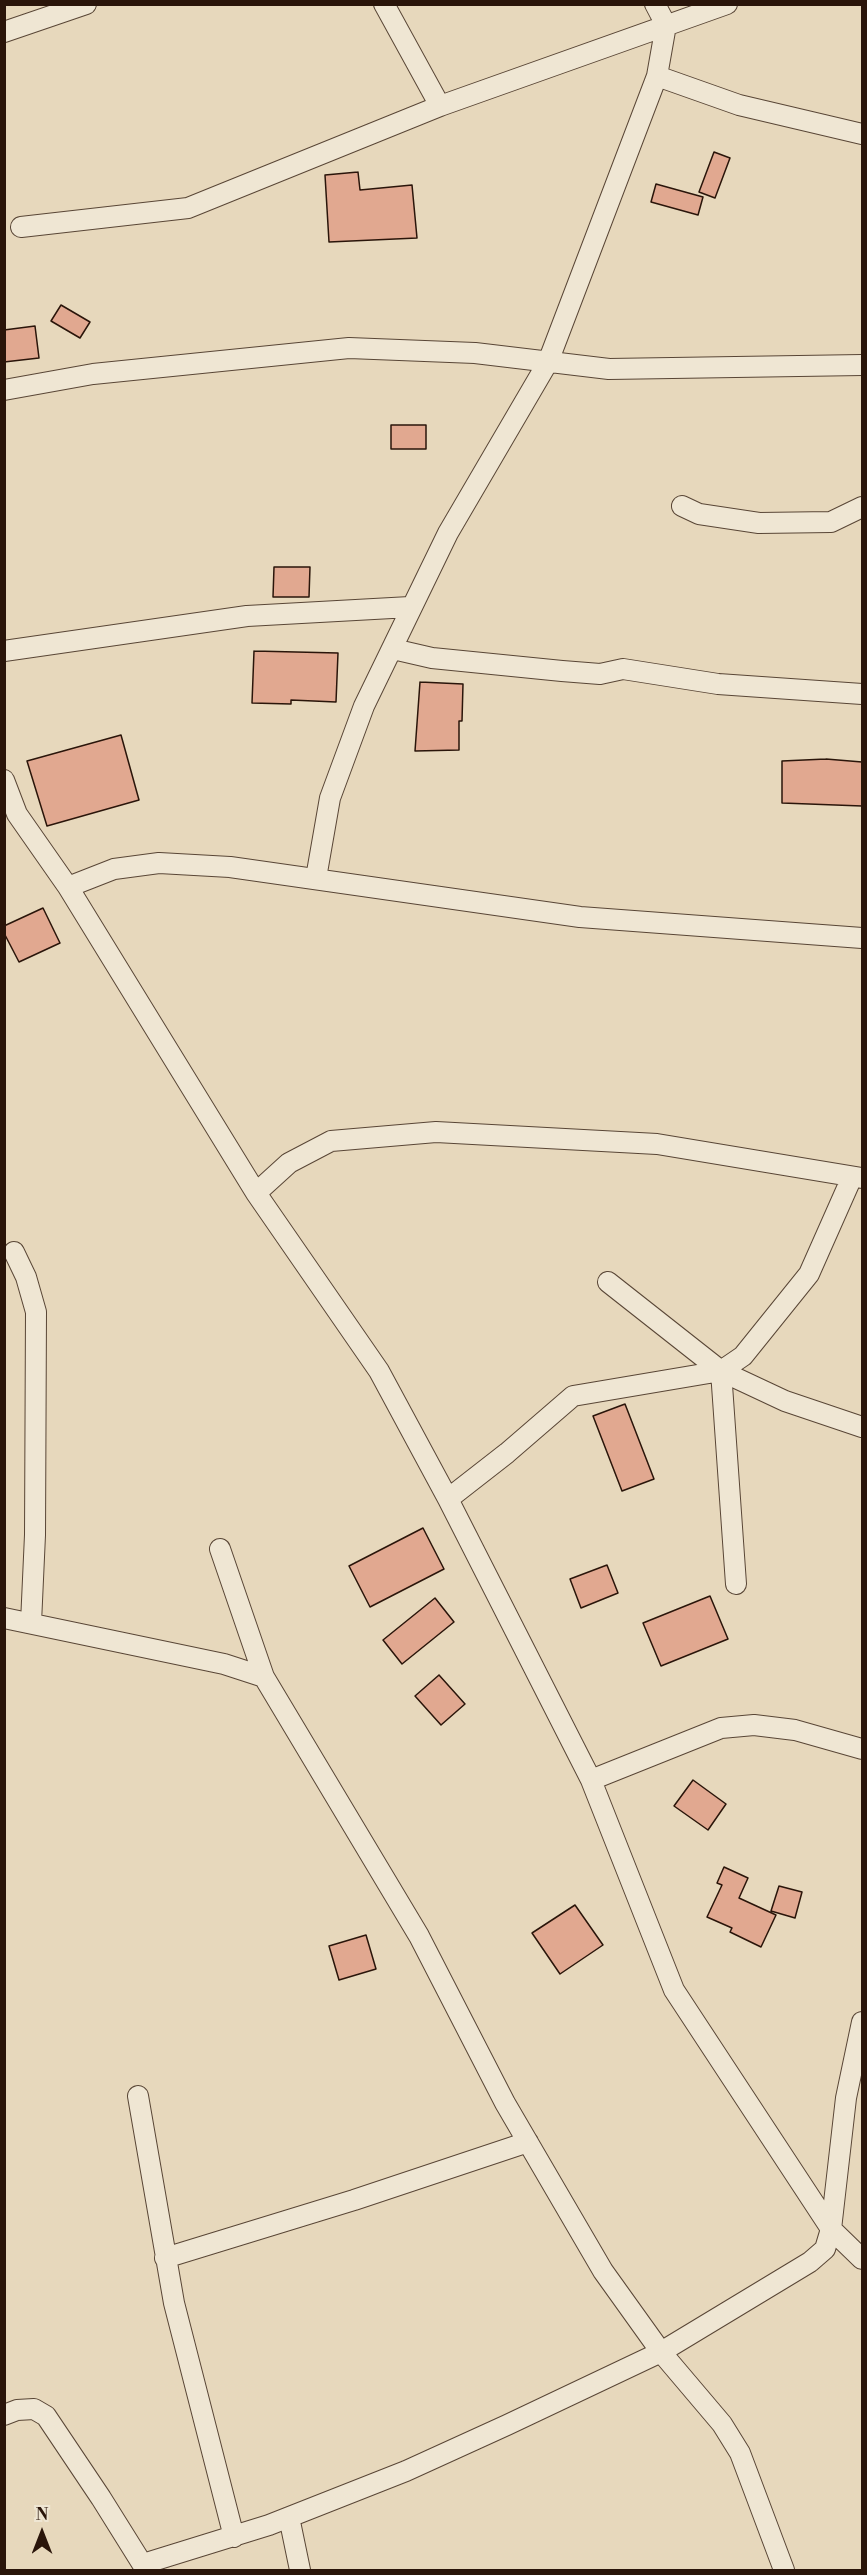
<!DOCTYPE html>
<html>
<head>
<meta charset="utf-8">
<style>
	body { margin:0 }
	#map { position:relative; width:867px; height:2575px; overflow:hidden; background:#e7d8bc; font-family:"Libre Bodoni",serif }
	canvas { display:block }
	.frame { position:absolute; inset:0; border:6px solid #2a150a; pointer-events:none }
	.north { position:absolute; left:12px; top:2503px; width:60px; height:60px; -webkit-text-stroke:4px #efe6d3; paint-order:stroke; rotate:0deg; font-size:16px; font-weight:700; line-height:24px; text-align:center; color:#2a150a }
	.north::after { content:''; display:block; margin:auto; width:21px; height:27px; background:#2a150a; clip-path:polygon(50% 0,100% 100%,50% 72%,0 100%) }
</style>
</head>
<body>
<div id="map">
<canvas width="867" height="2575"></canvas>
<div class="frame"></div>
<div class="north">N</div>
</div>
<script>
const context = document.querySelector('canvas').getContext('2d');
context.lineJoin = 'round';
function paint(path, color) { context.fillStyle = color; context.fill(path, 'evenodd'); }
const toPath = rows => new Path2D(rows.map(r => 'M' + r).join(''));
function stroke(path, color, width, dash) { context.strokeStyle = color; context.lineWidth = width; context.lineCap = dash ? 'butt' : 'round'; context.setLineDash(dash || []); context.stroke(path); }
const building = toPath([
	[714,152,730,158,715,198,699,192,714,152],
	[358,172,360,190,412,185,417,238,329,242,325,175,358,172],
	[656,184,703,197,698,215,651,202,656,184],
	[61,305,90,322,80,338,51,321,61,305],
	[35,326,39,358,4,362,4,330,35,326],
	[391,425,426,425,426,449,391,449,391,425],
	[274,567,310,567,309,597,273,597,274,567],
	[254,651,338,653,336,702,291,700,291,704,252,703,254,651],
	[420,682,463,684,462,721,459,721,459,750,415,751,420,682],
	[121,735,139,800,47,826,27,761,121,735],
	[826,759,862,762,862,806,782,803,782,761,826,759],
	[43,908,60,943,19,962,4,933,4,926,43,908],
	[625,1404,654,1479,622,1491,593,1416,625,1404],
	[423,1528,444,1569,370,1607,349,1566,423,1528],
	[607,1565,618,1593,581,1608,570,1579,607,1565],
	[710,1596,728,1639,661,1666,643,1623,710,1596],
	[435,1598,454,1622,402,1664,383,1640,435,1598],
	[439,1675,465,1704,441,1725,415,1696,439,1675],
	[693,1780,726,1804,708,1830,674,1806,693,1780],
	[724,1867,748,1878,739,1898,776,1915,761,1947,730,1932,732,1928,707,1917,722,1885,717,1883,724,1867],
	[779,1886,802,1892,795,1918,771,1911,779,1886],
	[575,1905,603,1945,560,1974,532,1933,575,1905],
	[366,1935,376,1969,339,1980,329,1946,366,1935]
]);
const street = toPath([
	[384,4,440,106],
	[4,32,86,4],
	[657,76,739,105,862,134],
	[21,227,188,208,440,106,727,4],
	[4,390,93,374,349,348,475,353,609,369,862,365],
	[682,506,699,514,759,523,831,522,862,507],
	[393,649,432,658,562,671,600,674,623,669,718,684,862,694],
	[4,651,247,616,410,607],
	[4,780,17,814,68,887,256,1193,379,1371,448,1499,591,1780,674,1990,831,2229,862,2259],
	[316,878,330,798,364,706,448,533,548,362,657,76,666,25,655,4],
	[68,887,114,869,159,863,230,867,580,917,862,938],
	[256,1193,289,1163,331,1141,436,1132,657,1144,862,1178],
	[14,1252,26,1277,36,1312,35,1535,31,1623],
	[608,1282,721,1371,785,1401,862,1427],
	[721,1371,736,1584],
	[448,1499,507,1453,573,1396,721,1371,743,1356,809,1274,852,1177],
	[220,1549,264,1677,419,1936,505,2103,603,2271,661,2352,722,2424,740,2453,784,2570],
	[4,1618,224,1664,264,1677],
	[591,1780,721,1728,754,1725,795,1730,862,1749],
	[138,2096,174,2303,234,2537],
	[165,2258,354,2200,528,2142],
	[4,2415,17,2410,34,2409,46,2416,101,2498,146,2570],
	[289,2517,300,2570],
	[143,2564,269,2525,406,2471,507,2425,661,2352,810,2262,825,2249,831,2229,846,2098,862,2022]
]);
paint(building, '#e1a890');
stroke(building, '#2a150a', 1.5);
stroke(street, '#594636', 22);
stroke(street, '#efe6d3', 20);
</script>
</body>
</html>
